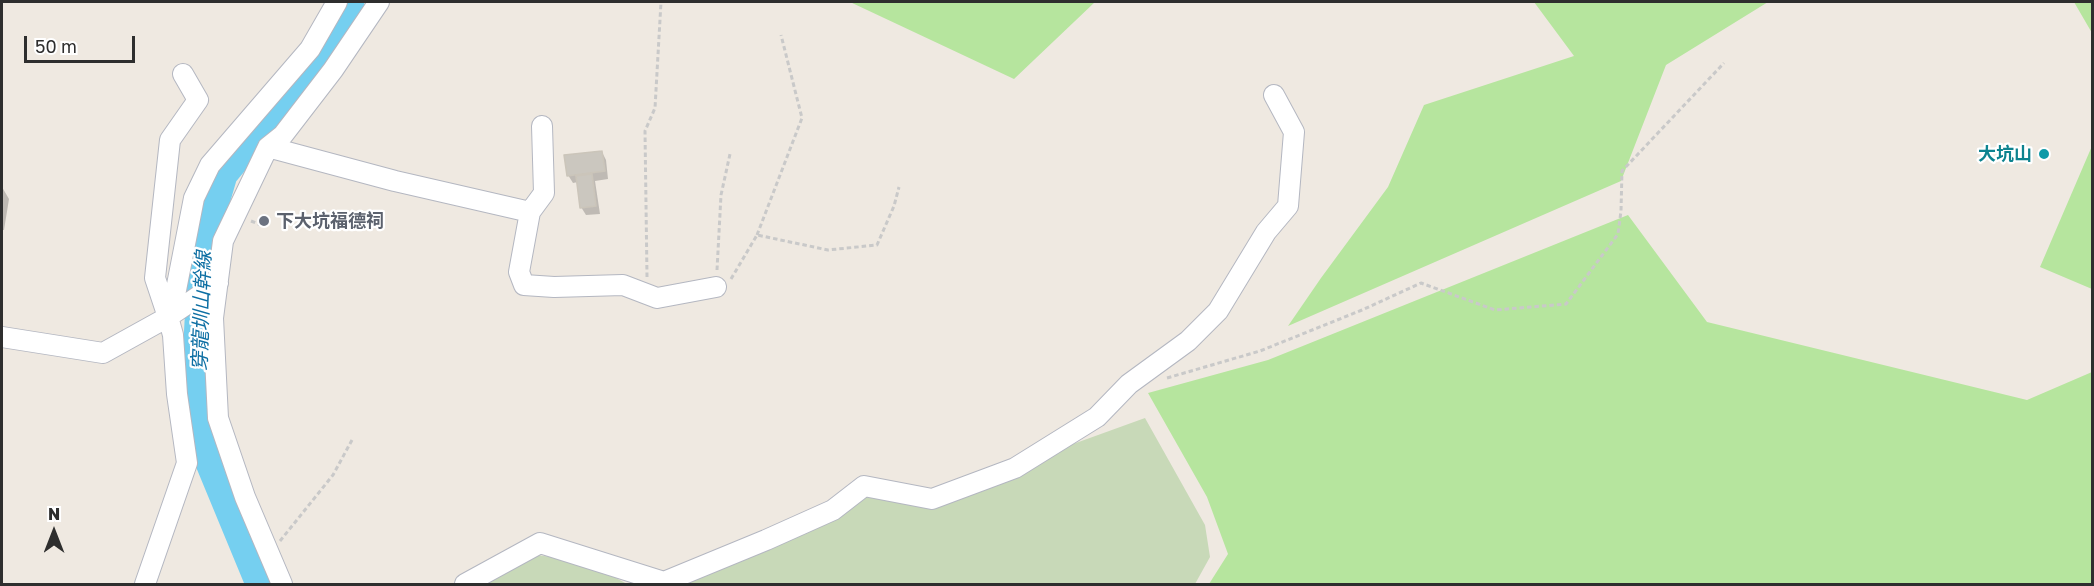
<!DOCTYPE html>
<html>
<head>
<meta charset="utf-8">
<style>
	body { margin:0 }
	#map { position:relative; width:2094px; height:586px; overflow:hidden; background:#efe9e1; font-family:"Golos Text",sans-serif }
	canvas { display:block }
	.frame { position:absolute; inset:0; border:3px solid #2e2e2e; pointer-events:none }
	.north { position:absolute; left:24px; top:502px; width:60px; height:60px; -webkit-text-stroke:4px #fff; paint-order:stroke; rotate:0deg; font-size:16px; font-weight:700; line-height:24px; text-align:center; color:#2e2e2e }
	.north::after { content:''; display:block; margin:auto; width:21px; height:27px; background:#2e2e2e; clip-path:polygon(50% 0,100% 100%,50% 72%,0 100%) }
	.scale { position:absolute; left:24px; top:36px; width:111px; height:27px; box-sizing:border-box; border:3px solid #2e2e2e; border-top:0; padding-left:8px; font-size:18px; line-height:21px; white-space:nowrap; color:#2e2e2e; -webkit-text-stroke:4px #fff; paint-order:stroke }
</style>
</head>
<body>
<div id="map">
<canvas width="2094" height="586"></canvas>
<div class="frame"></div>
<div class="north">N</div>
<div class="scale">50 m</div>
</div>
<script>
const context = document.querySelector('canvas').getContext('2d');
context.lineJoin = 'round';
function paint(path, color) { context.fillStyle = color; context.fill(path, 'evenodd'); }
const toPath = rows => new Path2D(rows.map(r => 'M' + r).join(''));
function stroke(path, color, width, dash) { context.strokeStyle = color; context.lineWidth = width; context.lineCap = dash ? 'butt' : 'round'; context.setLineDash(dash || []); context.stroke(path); }
function write(font, color, halo, rows, align = 'center') {
  context.font = font + ' "Golos Text","Noto Sans TC",sans-serif'; context.lineWidth = 4.5; context.setLineDash([]); context.textBaseline = 'middle'; context.strokeStyle = halo; context.fillStyle = color; for (const [text, x, y, turn = 0] of rows) {
    context.save(); context.translate(x, y); context.rotate((+turn || 0) * Math.PI / 180); context.textAlign = isNaN(turn) ? turn : align; if (halo) context.strokeText(text, 0, 0); context.fillText(text, 0, 0); context.restore();
  }
}
const green = toPath([
	[850,2,1095,2,1014,79],
	[1534,2,1768,2,1666,65,1621,181,1288,326,1321,278,1388,187,1424,105,1574,56],
	[2074,2,2092,2,2092,33],
	[2092,146,2092,289,2040,267],
	[1628,215,1707,322,2027,400,2092,372,2092,584,1209,584,1228,554,1207,497,1148,393,1268,360]
]);
const cemetery = toPath([
	[1145,418,1205,525,1210,557,1195,584,673,584,865,497,924,498],
	[536,555,585,561,627,584,478,584]
]);
const shadow = toPath([
	[602,152,606,160,608,179,595,181,600,214,586,215,581,207,578,182,573,183,568,175],
	[2,187,9,199,4,230,2,230]
]);
const river = toPath([
	[259,584,209,463,196,359,202,250,224,175,320,59,351,2]
]);
const building = toPath([
	[602,151,605,171,567,176,564,155,602,151],
	[592,174,596,206,580,208,576,176,592,174]
]);
const path = toPath([
	[251,221,263,226],
	[757,235,802,118,781,35],
	[717,270,721,195,730,154],
	[647,277,645,131,655,108,661,2],
	[731,279,757,235,828,250,877,245,894,206,899,187],
	[1167,378,1260,351,1362,310,1421,283,1495,310,1566,304,1618,234,1621,211,1622,171,1724,63],
	[280,541,333,475,352,440]
]);
const minor = toPath([
	[268,147,395,181,530,212,519,272,524,285,554,287,623,285,657,298,716,287],
	[530,212,544,193,542,126],
	[168,317,155,278,170,140,198,100,183,74],
	[2,337,103,353,168,317,218,283],
	[145,584,187,463,177,394,173,335,168,317,176,290,194,198,210,165,310,49,337,2],
	[282,584,245,497,218,418,213,318,223,241,268,147,283,135,333,70,379,2],
	[465,584,540,543,664,582,766,540,833,510,864,486,932,499,1015,468,1097,417,1129,384,1188,341,1218,311,1266,232,1288,206,1294,132,1274,95]
]);
const markers = [
	[2044,154,6,"#0f9aa8"],
	[264,221,6,"#6b7280"]
];
const cultureNames = [
	["大坑山",2032,154]
];
const worshipNames = [
	["下大坑福德祠",276,221]
];
const waterNames = [
	["穿龍圳山幹線",202,311,-88]
];
paint(green, '#b6e59e');
paint(cemetery, '#c8d9b8');
paint(shadow, '#0003');
stroke(river, '#75cff0', 27);
paint(building, '#cbc7bf');
stroke(building, '#cbc5ba', 1.5);
stroke(minor, '#b4b7c1', 22);
stroke(path, '#c9c9c9', 3, [4.5, 3]);
stroke(minor, '#fff', 20);
for (const [x, y, r, color] of markers) { const dot = new Path2D(); dot.arc(x, y, r, 0, 2 * Math.PI); context.fillStyle = color; context.fill(dot); stroke(dot, '#fff', 2); }
write('bold 18px', '#0d838f', '#fff', cultureNames, 'right');
write('bold 18px', '#5b616d', '#fff', worshipNames, 'left');
write('italic 20px', '#0d6fa3', '#fff', waterNames);
</script>
</body>
</html>
